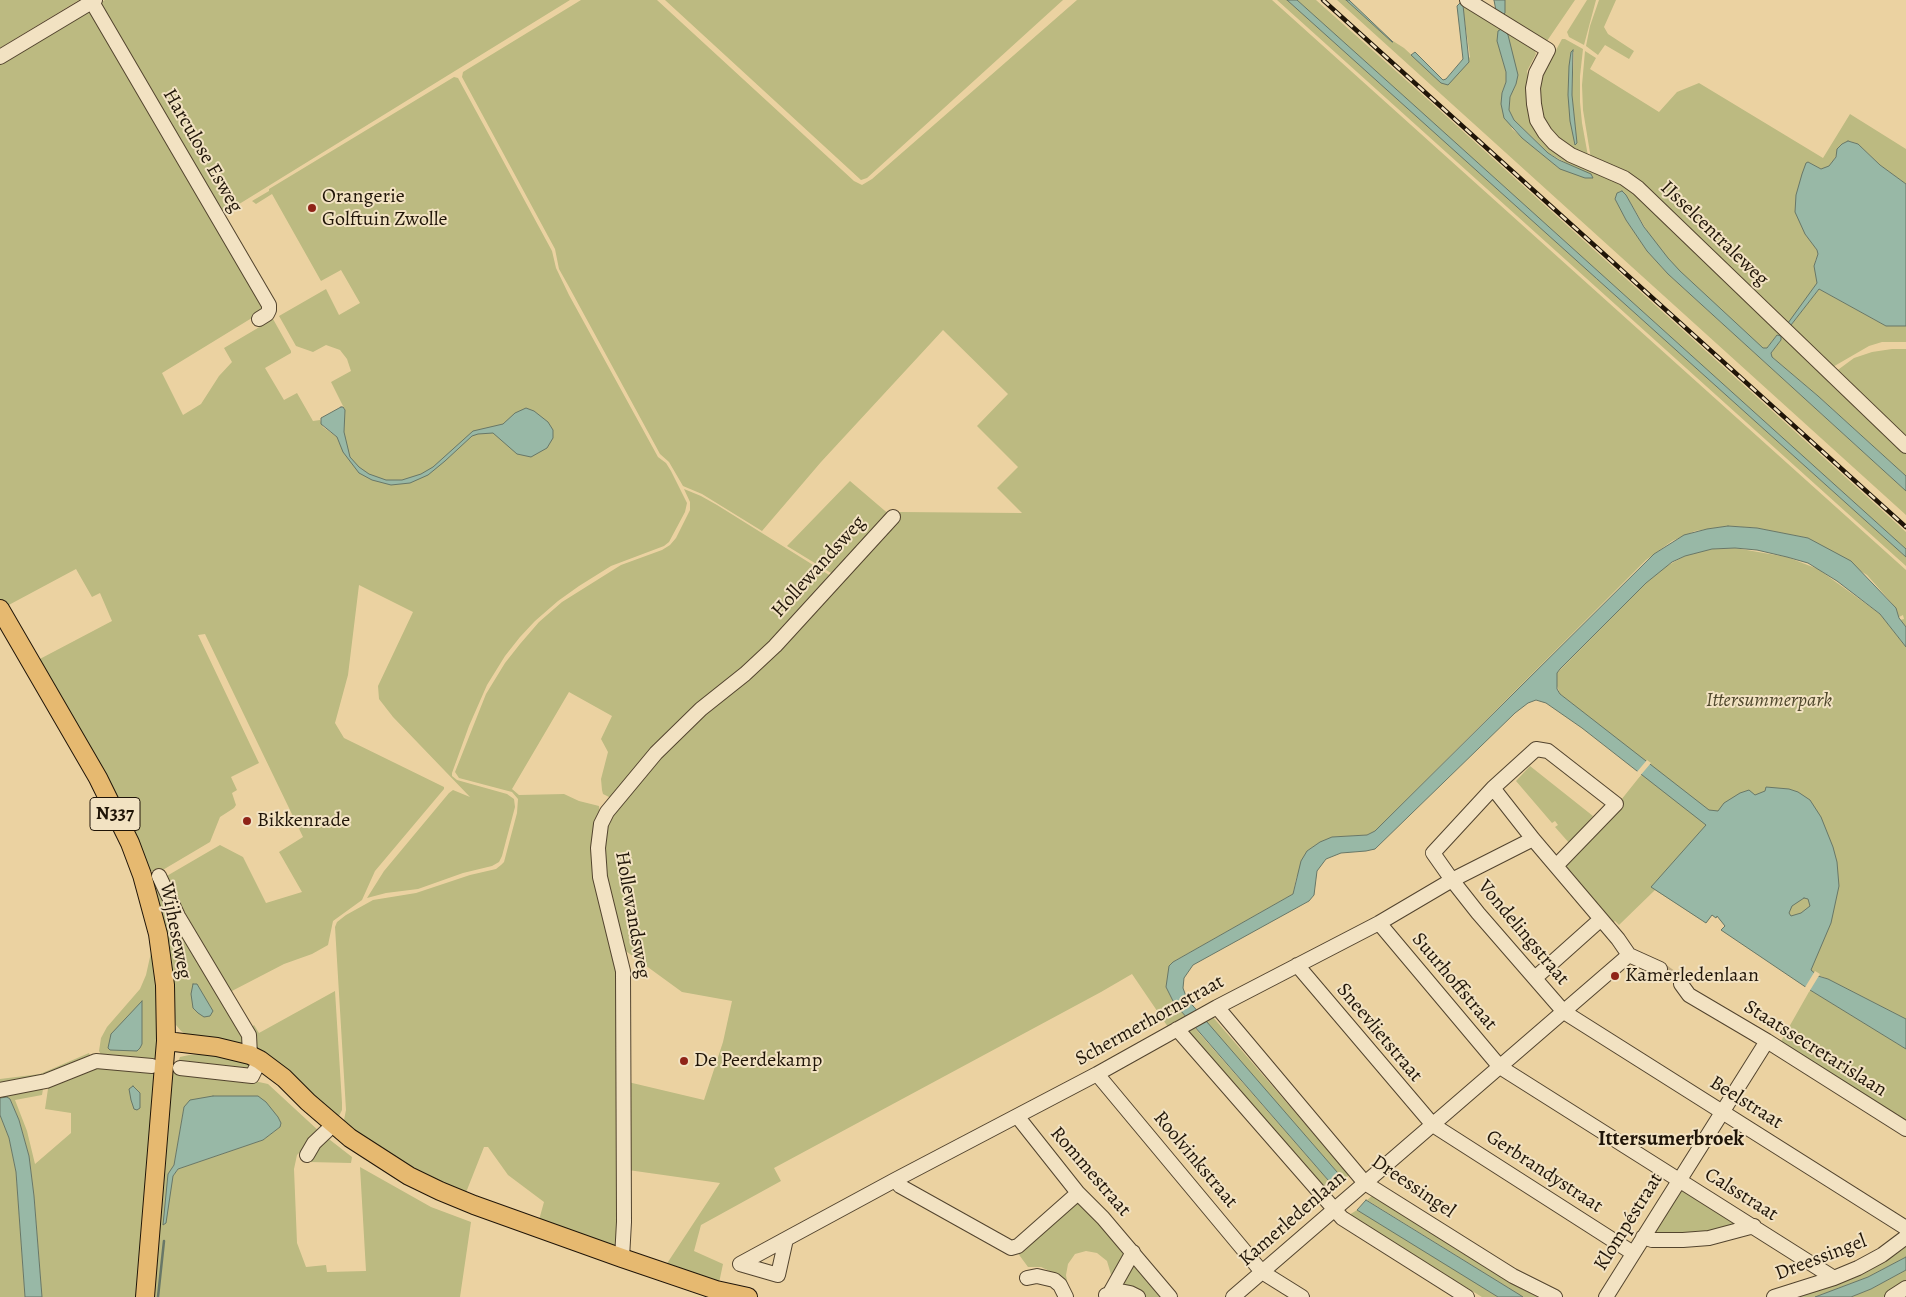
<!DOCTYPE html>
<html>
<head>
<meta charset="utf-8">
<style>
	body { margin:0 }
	canvas { display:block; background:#ebd2a1 }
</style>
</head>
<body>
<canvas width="1906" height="1297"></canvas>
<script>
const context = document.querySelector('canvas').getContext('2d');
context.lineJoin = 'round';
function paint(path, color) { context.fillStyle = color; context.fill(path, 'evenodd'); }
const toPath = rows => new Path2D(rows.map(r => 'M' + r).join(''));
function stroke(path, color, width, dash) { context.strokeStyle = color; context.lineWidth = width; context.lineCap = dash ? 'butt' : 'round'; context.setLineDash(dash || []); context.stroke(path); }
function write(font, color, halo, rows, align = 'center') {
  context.font = font + ' Alegreya,serif'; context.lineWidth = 4; context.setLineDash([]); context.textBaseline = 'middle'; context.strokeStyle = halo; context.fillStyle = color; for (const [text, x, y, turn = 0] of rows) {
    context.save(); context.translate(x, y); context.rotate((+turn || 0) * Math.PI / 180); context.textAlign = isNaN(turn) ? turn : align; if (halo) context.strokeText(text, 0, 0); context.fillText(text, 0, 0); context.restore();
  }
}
const green = toPath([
	[0,0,79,0,0,48],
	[105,0,570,0,223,214,98,4],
	[581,0,657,0,854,181,862,185,872,179,1077,0,1272,0,1906,570,1906,627,1900,620,1904,619,1903,615,1899,617,1896,608,1867,575,1808,538,1757,528,1728,526,1695,531,1672,541,1646,560,1375,831,1367,835,1332,837,1316,845,1307,851,1296,879,1293,894,1173,962,1166,987,1174,1003,1186,1017,1168,1027,1132,974,1101,992,774,1168,781,1181,701,1225,694,1251,723,1264,719,1283,666,1265,720,1183,628,1170,628,1082,704,1100,723,1042,732,1001,682,992,623,949,603,867,607,823,652,763,893,521,899,512,1022,513,997,488,1018,467,977,426,1008,394,943,330,821,462,762,531,702,494,683,486,669,462,660,454,568,285,559,269,555,249,462,77,463,72],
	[665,0,1063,0,867,178,861,180],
	[1277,0,1287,0,1292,4,1906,557,1906,566],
	[1297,0,1316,0,1425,97,1906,532,1906,549],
	[1337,0,1346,0,1392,42,1393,41,1404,48,1442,83,1470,57,1463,8,1467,4,1533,47,1536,54,1527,71,1529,80,1528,109,1530,120,1628,188,1906,451,1906,476,1818,396,1772,357,1771,353,1781,340,1781,336,1777,335,1767,348,1763,349,1679,271,1653,241,1626,195,1621,191,1617,193,1615,199,1626,220,1647,251,1668,274,1906,491,1906,515],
	[1497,41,1516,84,1510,97,1509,110,1514,120,1548,153,1572,166,1560,169,1512,129,1502,93,1506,82,1506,72],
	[1505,0,1575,0,1547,41,1504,15],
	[1587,0,1596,0,1584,45,1569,37,1567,32],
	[1599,0,1616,0,1604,27,1608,34,1634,51,1629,59,1605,45,1598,55,1586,46,1590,26],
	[91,9,262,307,260,313,162,373,183,415,201,404,219,376,232,362,224,348,273,319,291,351,291,353,265,368,284,400,297,393,313,421,320,420,323,427,337,437,342,448,346,445,344,432,345,410,331,382,351,371,347,359,340,350,326,345,313,352,296,346,279,316,326,289,339,315,360,303,341,270,321,281,272,194,256,204,252,201,269,191,269,189,454,77,458,78,494,144,552,251,556,268,569,295,658,457,666,463,671,471,687,503,685,512,669,542,664,546,611,566,579,586,558,601,535,621,520,637,505,656,487,685,469,726,452,773,452,776,457,780,507,794,514,799,515,807,502,856,499,862,492,866,463,873,418,889,386,893,367,898,384,871,449,793,453,790,470,797,393,717,379,699,378,686,413,612,359,585,348,675,335,723,344,738,444,787,444,789,375,871,362,900,333,921,328,945,312,954,284,964,230,992,165,877,220,845,243,857,266,903,302,892,279,852,303,837,205,634,198,635,259,763,231,777,237,790,232,793,236,805,234,808,220,817,210,842,161,871,149,871,227,1009,245,1036,246,1045,190,1037,181,1031,176,1025,164,928,36,661,112,621,100,593,92,597,76,569,5,607,0,599,0,64],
	[1562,39,1565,39,1583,49,1580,76,1580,102,1582,123,1588,156,1580,155,1557,140,1543,119,1539,101,1542,76],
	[1571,52,1574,52,1572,95,1577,143,1575,144,1568,95],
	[1585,51,1596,58,1590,69,1659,112,1677,92,1699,83,1823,158,1850,114,1906,149,1906,184,1880,165,1858,144,1849,141,1842,144,1833,162,1827,168,1821,169,1808,162,1805,234,1815,246,1819,254,1815,261,1817,283,1791,325,1819,289,1886,326,1906,326,1906,342,1882,342,1869,346,1831,368,1641,186,1591,159,1583,110,1582,85],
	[1892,349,1906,349,1906,440,1835,372,1854,358,1872,352],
	[850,481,891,516,836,576,787,546],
	[684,489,701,496,717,505,834,578,611,798,603,794,602,790,601,779,608,752,601,739,612,716,569,692,512,789,519,795,564,794,579,801,599,806,600,818,597,833,617,958,618,1244,616,1247,539,1220,544,1202,508,1175,488,1147,484,1147,465,1195,422,1176,343,1125,346,1110,335,927,337,922,346,915,373,900,416,893,470,875,496,869,501,865,504,862,509,843,517,813,518,799,512,792,459,778,455,772,486,694,505,663,520,644,539,622,562,602,621,565,662,550,670,545,676,538,690,510,690,502],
	[1735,548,1787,557,1818,569,1880,614,1906,647,1906,1019,1828,979,1753,951,1721,930,1725,926,1717,916,1716,918,1712,915,1706,923,1655,890,1619,925,1615,921,1611,924,1566,872,1564,864,1617,805,1649,765,1560,694,1556,683,1557,673,1646,583,1663,568,1685,556,1695,553,1712,549],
	[1530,766,1593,816,1570,844,1555,827,1558,825,1555,821,1552,823,1516,781],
	[152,948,159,1003,157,1062,103,1058,99,1051,101,1038,107,1027,140,989,146,975],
	[1810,990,1906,1049,1906,1121,1780,1043],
	[335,991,342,1103,342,1110,338,1118,256,1053,250,1029,254,1025,259,1033],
	[1212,1016,1349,1175,1344,1180,1204,1020],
	[1193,1026,1335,1188,1327,1195,1185,1030],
	[89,1053,91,1058,54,1075,0,1087,0,1079,40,1074],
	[204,1054,221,1055,252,1065,252,1069,177,1064,180,1057,189,1055],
	[89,1066,156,1071,138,1297,42,1297,34,1196,29,1156,19,1120,10,1099,0,1098,0,1092,43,1089,42,1095,15,1100,27,1131,35,1164,71,1133,71,1113,45,1109,49,1082],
	[171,1072,236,1077,268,1084,320,1132,297,1155,294,1169,297,1243,306,1267,326,1265,327,1272,366,1271,360,1167,431,1207,471,1222,460,1297,152,1297],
	[184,1107,278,1117,281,1123,280,1127,263,1140,178,1169,173,1176,168,1174,174,1165],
	[0,1115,9,1138,16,1172,25,1297,0,1297],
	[325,1136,352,1157,351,1163,309,1162,309,1155],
	[1682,1187,1742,1225,1711,1233,1650,1237],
	[1373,1195,1516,1286,1537,1297,1523,1297,1367,1200],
	[1077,1198,1123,1249,1123,1257,1112,1278,1107,1261,1097,1253,1086,1251,1075,1254,1068,1264,1066,1275,1069,1293,1058,1275,1041,1267,1028,1267,1017,1252],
	[1357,1210,1473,1280,1498,1297,1482,1297,1404,1250,1349,1215],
	[1906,1246,1906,1257,1868,1277,1815,1297,1789,1297,1876,1264],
	[1131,1267,1136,1267,1160,1297,1146,1297,1124,1286,1123,1282],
	[1906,1270,1906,1284,1883,1297,1851,1297,1871,1289]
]);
const water = toPath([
	[1287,0,1297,0,1416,107,1906,549,1906,557,1287,0],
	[1346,0,1349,0,1393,42,1392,42,1346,0],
	[1494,0,1505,0,1505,13,1503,15,1496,11,1494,0],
	[1460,3,1463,5,1469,62,1448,85,1441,83,1411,55,1415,52,1443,80,1446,79,1463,59,1457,6,1460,3],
	[1503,28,1508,35,1518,75,1516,84,1510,97,1509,110,1514,120,1548,153,1559,160,1591,174,1593,178,1585,178,1560,169,1522,138,1504,118,1501,104,1502,93,1506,82,1506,72,1497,41,1498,31,1503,28],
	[1573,50,1572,95,1577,143,1575,145,1570,121,1568,95,1569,66,1571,52,1573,50],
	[1848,141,1858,144,1880,165,1906,184,1906,326,1886,326,1819,289,1791,325,1788,323,1817,283,1814,266,1818,254,1817,250,1805,234,1795,212,1796,195,1802,174,1806,163,1808,162,1821,169,1829,166,1836,157,1837,149,1842,144,1848,141],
	[1622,191,1626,195,1644,227,1668,258,1680,271,1763,348,1767,348,1777,335,1781,336,1781,340,1771,353,1772,357,1818,396,1906,476,1906,491,1668,274,1647,251,1626,220,1615,199,1617,193,1622,191],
	[341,407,343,407,345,410,344,432,350,457,359,467,369,474,386,480,402,480,421,474,433,467,473,431,503,424,515,413,526,408,534,411,548,422,553,430,553,438,547,448,531,457,517,454,493,433,478,434,472,436,445,461,428,475,410,483,391,485,372,480,359,473,343,452,337,437,321,424,321,418,341,407],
	[1728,526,1757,528,1808,538,1851,561,1896,608,1899,618,1906,627,1906,647,1880,614,1837,581,1808,563,1787,557,1757,550,1735,548,1712,549,1685,556,1672,562,1646,583,1560,669,1557,673,1557,689,1560,694,1709,810,1718,811,1724,803,1740,793,1749,790,1755,795,1765,791,1766,787,1789,789,1798,792,1810,800,1821,817,1833,847,1837,862,1839,886,1831,923,1811,970,1818,976,1828,979,1906,1019,1906,1049,1810,990,1721,930,1725,926,1717,916,1716,918,1712,915,1706,923,1651,887,1706,825,1582,728,1546,703,1536,700,1528,703,1515,713,1375,849,1366,851,1341,853,1326,859,1317,871,1314,895,1309,901,1193,965,1184,978,1183,988,1187,999,1344,1180,1335,1188,1174,1003,1166,987,1169,966,1173,962,1293,894,1301,861,1307,851,1320,842,1332,837,1367,835,1375,831,1654,554,1684,535,1707,529,1728,526],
	[1804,898,1808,899,1810,906,1801,913,1791,916,1789,913,1792,906,1804,898],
	[193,984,197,984,213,1011,210,1016,204,1017,198,1013,193,1008,191,994,193,984],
	[142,1001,142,1044,140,1048,137,1051,110,1050,108,1048,111,1034,142,1001],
	[133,1086,140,1093,140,1108,137,1110,134,1109,131,1100,129,1089,133,1086],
	[213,1096,258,1096,266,1102,278,1117,281,1123,280,1127,263,1140,178,1169,173,1176,166,1223,163,1225,168,1174,174,1165,184,1107,190,1100,213,1096],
	[7,1097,10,1099,19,1120,29,1156,34,1196,42,1297,25,1297,16,1172,9,1138,0,1115,0,1098,7,1097],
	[1366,1200,1520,1295,1523,1297,1498,1297,1357,1210,1366,1200],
	[1906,1257,1906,1270,1871,1289,1851,1297,1815,1297,1868,1277,1906,1257]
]);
const pier = toPath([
	[1647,760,1651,763,1639,777,1636,773],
	[1815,971,1820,974,1809,992,1804,989]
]);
const stream = toPath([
	[158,1297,164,1241]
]);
const minorTunnel = toPath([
	[1660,969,1681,984]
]);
const minor = toPath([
	[1467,0,1548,50,1536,73,1533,88,1534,104,1537,120,1545,133,1554,143,1571,155,1624,178,1638,188,1906,446],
	[92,2,269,305,269,310,267,314,259,319],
	[0,57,95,0],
	[1493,788,1533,839,1618,939,1629,955],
	[1556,866,1616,804,1548,751,1536,749,1493,788,1433,853,1452,880,1478,913,1564,1012,1906,1228],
	[159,876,178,916,249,1035,250,1055],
	[1379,923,1500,1067,1834,1278],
	[1629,955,1660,969],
	[1297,965,1433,1125,1633,1253],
	[1535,978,1601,919],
	[1681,984,1689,995,1767,1041,1906,1129],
	[1217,1007,1365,1183,1513,1276,1555,1297],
	[1177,1029,1342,1218,1467,1297],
	[180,1068,252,1076,260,1060],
	[1097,1074,1262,1272,1302,1297],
	[0,1090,46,1081,96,1061,152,1066],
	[1017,1116,1078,1193,1103,1218,1170,1297],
	[307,1155,314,1143,333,1125],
	[895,1180,900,1186,1011,1248,1018,1246,1078,1193],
	[1643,1237,1652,1240,1683,1240,1709,1238,1754,1226],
	[786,1239,778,1275,740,1264,786,1239,895,1180,1097,1074,1217,1007,1379,923,1452,880,1533,839],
	[622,1258,624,1222,623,971,600,877,598,848,601,824,607,812,656,753,701,709,745,674,775,646,893,517],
	[1027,1278,1037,1276,1054,1280,1060,1285,1066,1297],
	[1110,1293,1133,1252],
	[1106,1295,1120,1291,1130,1293,1138,1297],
	[1233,1297,1629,955],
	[1606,1297,1767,1041],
	[1774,1297,1834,1278,1858,1268,1882,1255,1906,1237],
	[1892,1297,1906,1288]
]);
const major = toPath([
	[0,609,98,778,130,843,142,875,158,934,165,985,166,1041,145,1297],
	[166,1041,217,1047,250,1055,260,1060,284,1078,308,1102,350,1138,409,1176,440,1191,474,1205,622,1258,716,1290,748,1297]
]);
const rail = toPath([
	[1323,0,1906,527]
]);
const markers = [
	[312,208,5,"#8f2418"],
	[247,821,5,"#8f2418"],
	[1615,976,5,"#8f2418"],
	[684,1061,5,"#8f2418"]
];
const shields = [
	[115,814,50]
];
const shieldNames = [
	["N337",115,814]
];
const streetNames = [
	["Harculose Esweg",202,151,60],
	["IJsselcentraleweg",1714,234,44],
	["Hollewandsweg",819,567,-48],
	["Hollewandsweg",632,915,80],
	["Wijheseweg",175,931,79],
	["Vondelingstraat",1523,933,50],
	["Suurhoffstraat",1454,982,50],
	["Schermerhornstraat",1150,1021,-29],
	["Sneevlietstraat",1379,1033,50],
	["Staatssecretarislaan",1815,1049,32],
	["Beelstraat",1746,1103,32],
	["Roolvinkstraat",1195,1160,50],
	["Rommestraat",1090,1172,49],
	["Gerbrandystraat",1544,1172,33],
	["Dreessingel",1413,1187,34],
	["Calsstraat",1741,1195,32],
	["Kamerledenlaan",1293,1219,-41],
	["Klompéstraat",1629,1222,-58],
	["Dreessingel",1821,1258,-21]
];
const poiNames = [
	["Orangerie",322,197],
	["Golftuin Zwolle",322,220],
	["Bikkenrade",257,821],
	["Kamerledenlaan",1625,976],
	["De Peerdekamp",694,1061]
];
const parkNames = [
	["Ittersummerpark",1769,701]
];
const neighbourhoodNames = [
	["Ittersumerbroek",1671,1140]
];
paint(green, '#bcba81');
paint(water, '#98b8a6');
stroke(water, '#687767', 1);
paint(pier, '#ebd2a1');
stroke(stream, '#687767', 2.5);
stroke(minorTunnel, '#c2ac82', 14, [14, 7]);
stroke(minor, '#53442e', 16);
stroke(major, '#201508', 20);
stroke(minor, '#f2e2c2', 14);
stroke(major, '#e6b970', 18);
stroke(rail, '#201508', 4.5);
stroke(rail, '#f2e2c2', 2.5, [8]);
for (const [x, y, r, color] of markers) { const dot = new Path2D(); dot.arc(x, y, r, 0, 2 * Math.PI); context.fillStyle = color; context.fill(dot); stroke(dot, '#f2e2c2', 2); }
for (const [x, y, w] of shields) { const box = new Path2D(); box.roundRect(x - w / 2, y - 16.5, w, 33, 4); context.fillStyle = '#f2e2c2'; context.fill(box); stroke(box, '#201508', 1); }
write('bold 19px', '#201508', null, shieldNames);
write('20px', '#201508', '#f2e2c2', streetNames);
write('20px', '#201508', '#f2e2c2', poiNames, 'left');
write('italic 20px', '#4f472c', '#f2e2c2', parkNames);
write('bold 21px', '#201508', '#f2e2c2', neighbourhoodNames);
</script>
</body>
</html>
